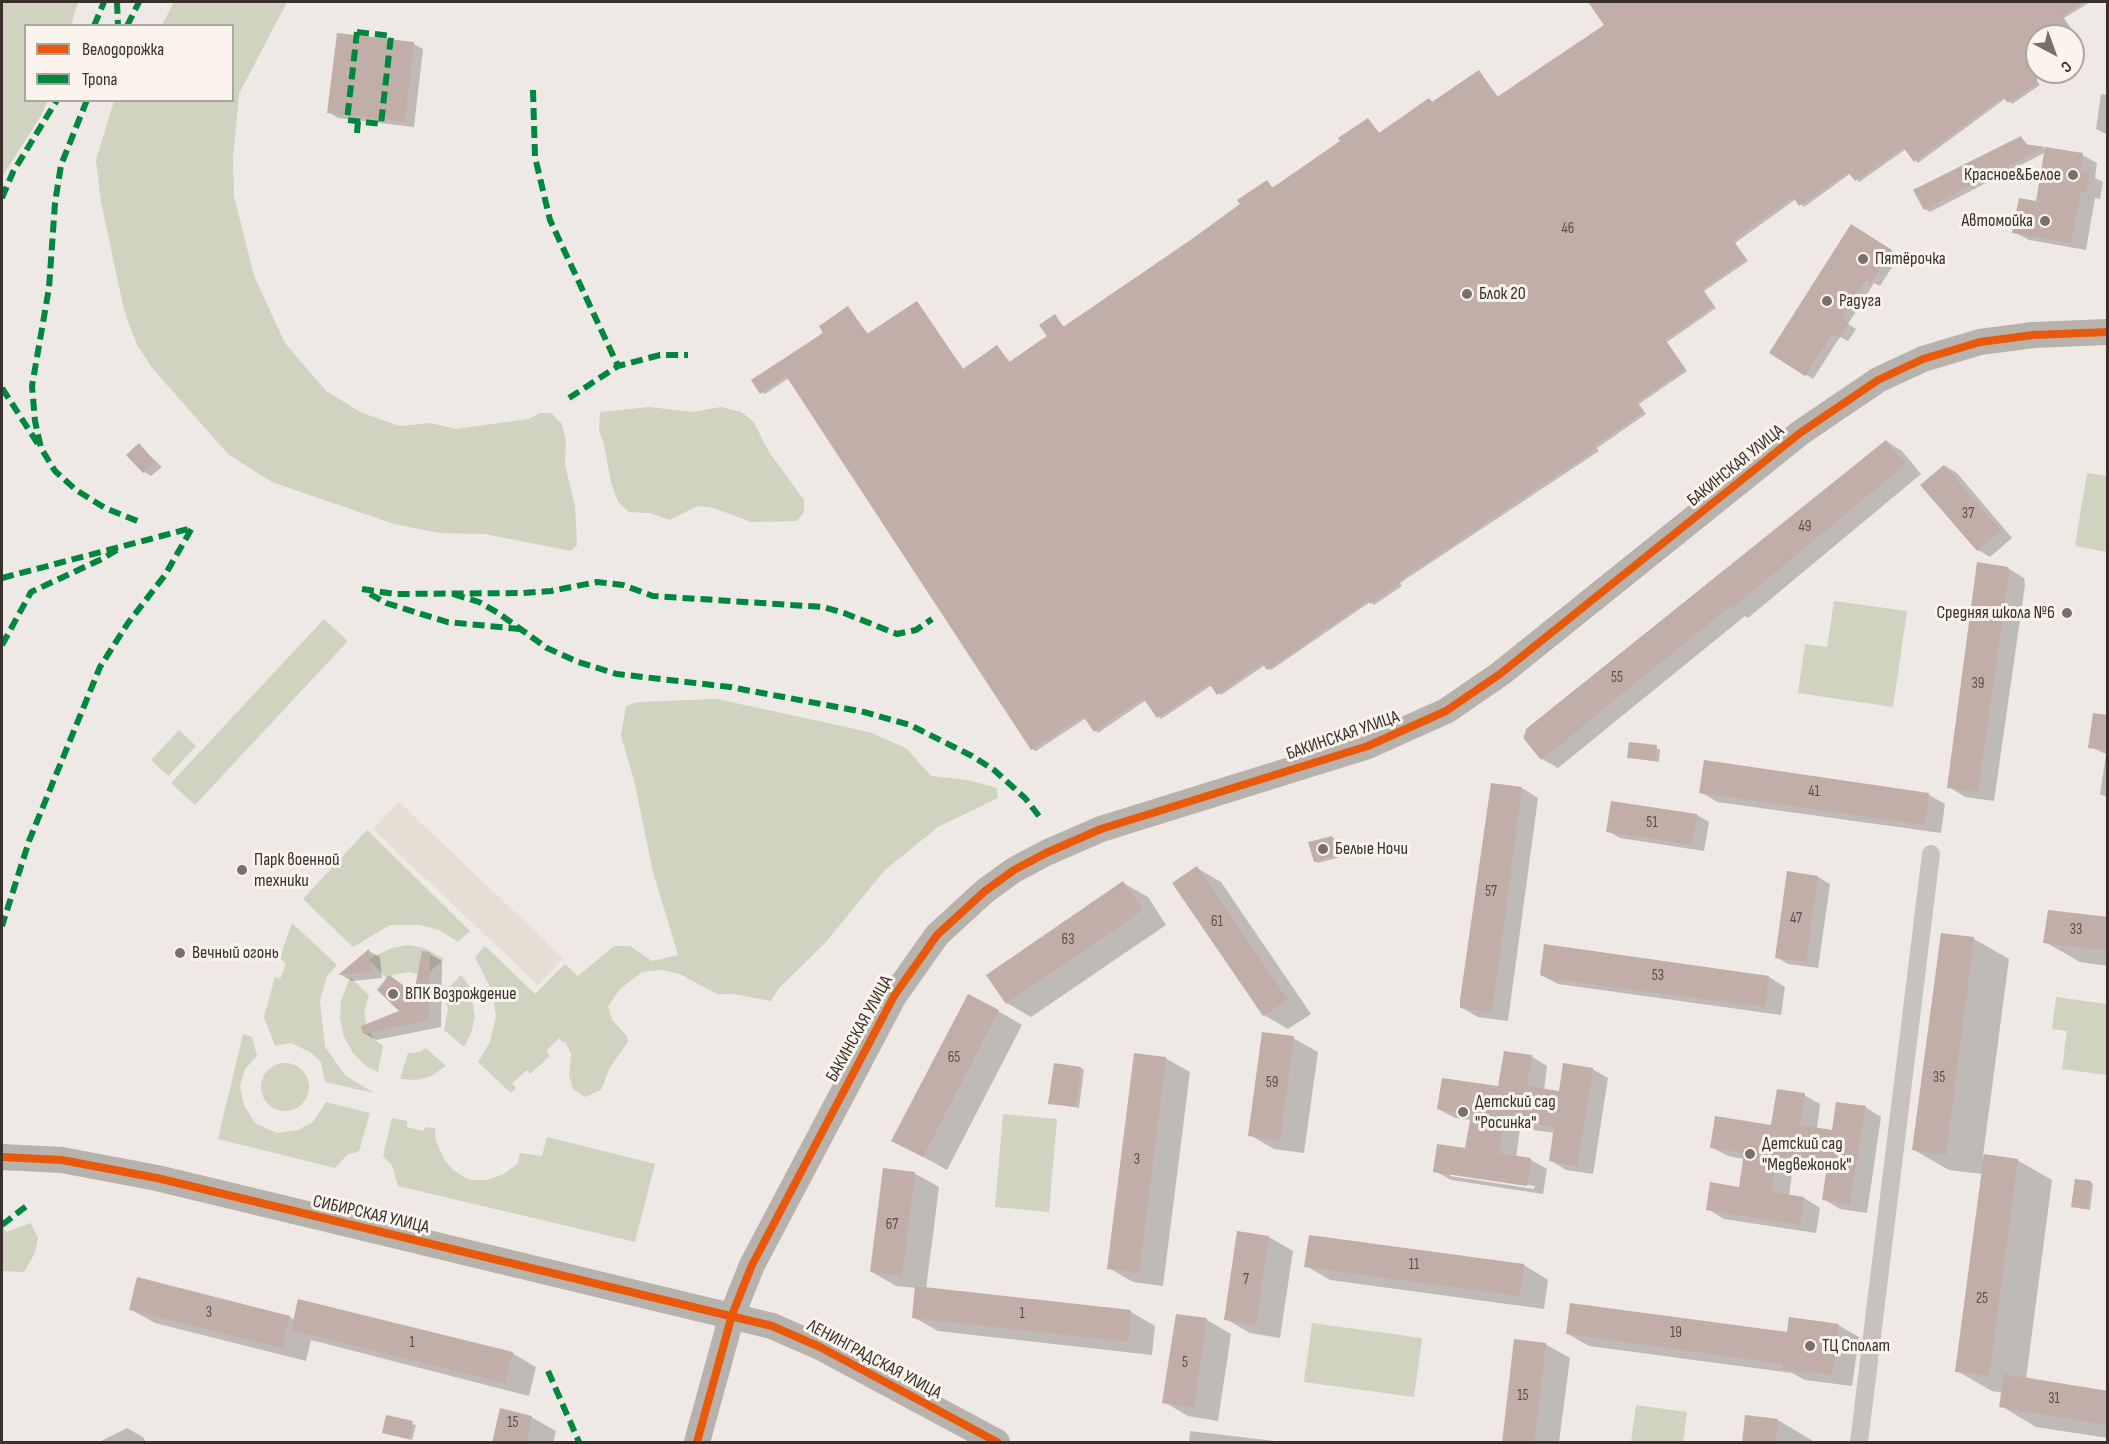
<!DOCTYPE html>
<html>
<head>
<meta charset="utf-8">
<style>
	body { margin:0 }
	#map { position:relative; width:2109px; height:1444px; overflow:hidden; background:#eee9e4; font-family:"Sofia Sans Condensed",sans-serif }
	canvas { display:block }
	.frame { position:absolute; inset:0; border:3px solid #392f2b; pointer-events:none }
	.legend { position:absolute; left:24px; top:24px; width:210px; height:78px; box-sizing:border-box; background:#faf4ed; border:2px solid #ada59f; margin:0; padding:8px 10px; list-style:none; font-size:18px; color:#392f2b }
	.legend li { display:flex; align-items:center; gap:12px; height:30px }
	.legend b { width:30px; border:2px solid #ada59f }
	.north { position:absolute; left:2025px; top:24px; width:60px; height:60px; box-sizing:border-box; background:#faf4ed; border:2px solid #ada59f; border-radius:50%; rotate:139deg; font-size:16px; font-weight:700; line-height:24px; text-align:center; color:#392f2b }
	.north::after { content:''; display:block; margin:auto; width:21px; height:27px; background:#78706c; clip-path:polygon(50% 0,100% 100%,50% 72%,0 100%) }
</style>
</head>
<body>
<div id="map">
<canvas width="2109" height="1444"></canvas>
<div class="frame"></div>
<ul class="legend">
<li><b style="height:8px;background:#e8590c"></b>Велодорожка</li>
<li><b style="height:8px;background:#00873e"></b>Тропа</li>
</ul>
<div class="north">С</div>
</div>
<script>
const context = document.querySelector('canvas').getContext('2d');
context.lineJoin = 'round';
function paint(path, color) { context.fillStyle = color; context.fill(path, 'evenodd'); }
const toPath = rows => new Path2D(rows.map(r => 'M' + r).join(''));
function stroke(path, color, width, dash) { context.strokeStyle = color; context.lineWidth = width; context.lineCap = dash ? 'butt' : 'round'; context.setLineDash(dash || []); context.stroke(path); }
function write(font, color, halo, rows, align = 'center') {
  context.font = font + ' "Sofia Sans Condensed",sans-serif'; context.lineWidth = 6; context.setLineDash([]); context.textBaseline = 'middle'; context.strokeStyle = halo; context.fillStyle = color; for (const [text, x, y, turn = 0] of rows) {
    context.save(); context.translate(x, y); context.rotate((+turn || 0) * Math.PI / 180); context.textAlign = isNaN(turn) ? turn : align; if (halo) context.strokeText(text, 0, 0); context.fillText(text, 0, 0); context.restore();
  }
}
const green = toPath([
	[2,2,78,2,71,25,26,26,26,100,47,101,42,114,2,177],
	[174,2,287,2,239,94,233,159,234,196,254,276,285,343,326,391,362,413,400,426,431,423,455,429,529,419,540,413,551,413,562,424,566,441,565,465,575,506,577,545,571,551,485,534,439,533,394,524,272,482,228,454,153,369,137,345,124,310,101,202,96,160,114,101,232,100,232,26,162,25],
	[649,407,693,412,721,407,741,412,753,421,769,452,804,500,804,512,797,521,751,522,714,508,697,506,670,520,650,513,629,512,618,502,611,483,604,444,599,430,600,412],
	[2087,473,2107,476,2107,552,2075,546],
	[1834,601,1907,611,1893,707,1798,693,1805,644,1827,647],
	[324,619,348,641,195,805,171,783],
	[717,699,869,732,906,748,931,776,968,780,997,788,998,798,938,827,885,870,825,943,779,988,771,1001,733,994,717,994,680,974,662,970,642,972,620,989,608,1006,612,1020,627,1036,628,1042,610,1067,601,1090,585,1097,573,1089,569,1076,571,1054,565,1041,564,1043,559,1038,546,1051,550,1056,530,1074,527,1070,512,1083,516,1088,511,1093,478,1062,490,1042,496,1016,492,991,475,957,485,946,535,994,565,964,578,976,614,946,630,946,652,961,678,955,653,872,634,780,621,736,626,706,638,702],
	[179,730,196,746,168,776,151,760],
	[367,830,470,931,458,942,439,930,420,925,390,925,353,947,303,899],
	[292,923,337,965,327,976,320,1000,325,1047,346,1076,374,1093,325,1082,321,1062,310,1052,291,1043,275,1046,264,1017,275,977,280,979,286,964,280,958],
	[409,945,424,948,444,959,425,976,410,972,395,974,387,979,368,959,392,948],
	[461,975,470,987,475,1017,471,1033,464,1047,444,1030,448,1009,443,994],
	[350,977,369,995,364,1013,367,1026,374,1039,383,1046,378,1072,366,1066,353,1053,344,1037,340,1019,341,1001],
	[2056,997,2107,1004,2107,1075,2062,1069,2067,1031,2052,1029],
	[243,1034,252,1037,257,1056,245,1069,240,1087,244,1105,255,1123,277,1133,298,1130,313,1122,326,1102,370,1113,359,1151,347,1155,335,1168,218,1139],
	[426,1048,446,1066,431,1076,417,1080,400,1079,408,1053,420,1052],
	'261 1087a24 24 0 1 1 48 0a24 24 0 1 1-48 0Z',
	[1003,1114,1057,1119,1049,1212,995,1207],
	[392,1118,407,1121,407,1127,423,1131,426,1127,435,1128,436,1141,444,1159,454,1171,470,1180,487,1180,504,1174,518,1163,520,1153,542,1156,547,1137,655,1164,635,1242,398,1186,392,1165,383,1156],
	[31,1223,38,1238,35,1253,24,1272,2,1271,2,1226,6,1232],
	[1312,1323,1422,1338,1414,1397,1304,1382],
	[1636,1405,1687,1412,1683,1442,1631,1442]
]);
const plaza = toPath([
	[399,802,563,958,538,985,373,829]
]);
const shadow = toPath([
	[1590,2,2090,2,2064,18,2077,37,2073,40,2073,36,2037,36,2037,64,2029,70,2040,85,2012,104,2006,98,1918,163,1906,149,1859,182,1851,173,1804,207,1796,199,1735,243,1748,261,1704,291,1716,308,1667,342,1687,371,1639,404,1646,414,1597,448,1599,451,1400,583,1402,586,1374,605,1370,602,1271,670,1265,665,1221,695,1212,685,1161,719,1146,700,1098,733,1086,718,1036,751,1032,749,789,378,765,394,761,392,848,308,869,335,917,303,964,370,997,347,1011,363,1049,337,1055,316,1065,328,1242,204,1267,181,1274,189,1342,142,1368,119,1380,134,1429,100,1433,102,1479,71,1499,98,1606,25],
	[414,44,423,49,414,127,338,118,329,112],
	[2101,94,2108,95,2108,135,2096,129],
	[2021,137,2029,146,2082,155,2097,163,2095,178,2103,182,2100,199,2095,198,2086,250,2029,240,2014,232,2038,203,2046,152,1930,212,1925,209],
	[1859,231,1899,256,1880,286,1874,283,1848,324,1856,329,1848,341,1840,337,1813,379,1771,353],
	[1886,441,1902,451,1921,474,1748,618,1745,616,1558,768,1542,759,1523,736],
	[139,445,162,467,151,476,144,472],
	[1945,466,1957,473,2012,538,1990,557,1978,550,1922,485],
	[2008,568,2024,578,2025,585,1994,801,1965,797,1949,787],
	[2108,717,2108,798,2100,794,2106,754,2090,747],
	[1630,744,1660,749,1659,762,1628,757],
	[1705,762,1929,795,1945,804,1941,833,1717,802,1701,792],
	[1522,788,1538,798,1508,1021,1478,1017,1462,1008],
	[1697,815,1709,822,1704,851,1620,838,1608,831],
	[1332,837,1335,839,1340,857,1318,863,1315,861],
	[1197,868,1221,882,1311,1014,1288,1029,1264,1015,1174,883],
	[1788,873,1818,877,1830,884,1818,968,1788,964,1776,957],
	[1123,883,1148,897,1166,925,1031,1017,1007,1003],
	[2108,919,2108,966,2080,962,2045,942],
	[1942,935,1974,939,2009,959,1983,1156,2017,1160,2052,1180,2026,1379,2108,1392,2108,1438,2036,1427,2001,1406,2003,1393,1992,1391,1957,1371,1983,1174,1949,1170,1914,1150],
	[1545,946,1769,977,1785,987,1781,1015,1558,984,1541,975],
	[369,951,380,957,382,978,352,981,341,975],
	[430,954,442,961,441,1027,376,1040,364,1033,402,1012,389,977,416,994],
	[998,1011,1022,1025,947,1170,893,1140],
	[1293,1038,1318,1052,1304,1153,1274,1149,1250,1135],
	[1531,1056,1547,1066,1544,1090,1560,1093,1592,1069,1608,1078,1593,1174,1566,1170,1550,1160,1554,1133,1520,1128,1516,1158,1531,1160,1547,1169,1543,1194,1451,1180,1435,1171,1467,1150,1471,1120,1455,1118,1438,1109,1500,1088],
	[1450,1173,1535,1186,1534,1189,1450,1176],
	[1165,1058,1190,1072,1163,1286,1133,1282,1109,1268],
	[1081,1068,1084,1070,1079,1108,1050,1103],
	[1804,1095,1820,1104,1817,1129,1833,1132,1865,1107,1881,1117,1867,1213,1840,1209,1823,1199,1828,1172,1793,1166,1789,1196,1804,1198,1820,1208,1816,1233,1724,1219,1708,1209,1740,1188,1744,1159,1728,1156,1711,1147,1773,1126],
	[914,1173,939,1187,926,1289,1131,1312,1155,1326,1152,1355,938,1331,913,1317,917,1288,896,1286,872,1272],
	[2090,1182,2093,1184,2090,1210,2073,1207],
	[1269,1237,1293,1251,1280,1338,1250,1333,1226,1319],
	[1524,1265,1548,1280,1544,1309,1330,1280,1306,1266],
	[130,1309,289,1317,295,1320,512,1353,536,1367,529,1396,311,1340,306,1361,155,1323],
	[1177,1315,1207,1320,1231,1334,1218,1421,1188,1416,1164,1402],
	[1838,1325,1859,1337,1852,1386,1805,1380,1792,1373,1589,1346,1568,1334,1788,1334],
	[1545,1344,1570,1358,1559,1442,1503,1442],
	[387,1417,416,1425,412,1440,387,1434],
	[531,1417,556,1431,553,1442,494,1442],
	[1778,1420,1813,1441,1813,1442,1743,1442],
	[127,1428,143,1437,146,1442,99,1442],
	[1190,1431,1283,1442,1189,1442]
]);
const building = toPath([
	[1588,2,2084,2,2062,16,2075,36,2037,36,2037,83,2008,103,2003,97,1914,162,1903,147,1855,181,1848,172,1799,206,1793,197,1733,240,1746,259,1702,289,1714,306,1665,340,1685,369,1637,402,1644,412,1594,446,1596,449,1398,581,1400,583,1370,604,1368,600,1267,670,1262,663,1217,695,1209,683,1157,718,1143,698,1094,732,1083,716,1031,750,786,376,760,394,751,380,823,333,819,326,848,306,867,334,917,301,963,369,997,345,1009,362,1047,336,1039,325,1055,314,1063,327,1192,239,1240,204,1237,200,1267,180,1272,188,1340,141,1338,138,1368,118,1379,133,1429,98,1432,102,1479,70,1497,97,1604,25],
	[337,33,414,42,405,122,327,113],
	[2021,136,2025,144,2045,147,1924,210,1913,190],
	[2045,147,2083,153,2080,171,2089,173,2086,192,2081,191,2071,243,2012,233,2019,198,2036,201],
	[1851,224,1892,250,1871,283,1866,280,1842,318,1849,323,1839,338,1832,334,1805,376,1769,353],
	[1886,440,1906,464,1731,609,1729,607,1541,760,1524,739,1526,729],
	[139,443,155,462,143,473,126,455],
	[1944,465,2001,531,1977,551,1920,485],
	[1977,562,2008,567,2009,575,1978,792,1947,788],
	[2093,713,2108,715,2108,750,2088,748],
	[1629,742,1657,745,1656,761,1627,758],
	[1704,760,1929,793,1925,825,1699,793],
	[1491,783,1522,787,1492,1013,1460,1008,1460,1000],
	[1611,801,1697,814,1692,845,1606,832],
	[1332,836,1338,855,1314,862,1308,842],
	[1197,866,1288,1000,1263,1016,1172,883],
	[1787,871,1818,876,1806,962,1775,958],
	[1123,881,1143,910,1006,1004,986,975],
	[2048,910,2108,917,2108,951,2043,943],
	[1941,933,1974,937,1946,1155,1912,1150],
	[1544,944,1769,976,1765,1007,1550,979,1540,975],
	[369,949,371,972,338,975],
	[422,951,430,952,429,1020,363,1034,361,1026,399,1011,377,990,389,975,414,993],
	[968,994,999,1010,923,1157,891,1141],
	[1262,1032,1294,1036,1280,1140,1248,1136],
	[1504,1051,1532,1055,1527,1086,1559,1091,1563,1063,1593,1068,1577,1166,1549,1161,1554,1127,1504,1119,1499,1153,1531,1158,1527,1186,1433,1172,1437,1144,1465,1148,1471,1115,1437,1109,1442,1078,1498,1086],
	[1134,1053,1166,1057,1139,1273,1107,1269],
	[1054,1063,1081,1067,1076,1107,1048,1104],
	[1777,1089,1805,1093,1800,1125,1832,1130,1836,1102,1866,1106,1850,1204,1822,1200,1827,1166,1777,1158,1772,1192,1804,1197,1800,1225,1706,1210,1710,1182,1739,1187,1744,1153,1710,1148,1715,1116,1771,1125],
	[1984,1154,2018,1159,1989,1376,1955,1372],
	[883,1168,915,1172,902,1276,870,1272],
	[2075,1179,2091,1181,2087,1209,2071,1207],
	[1237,1231,1269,1236,1256,1325,1224,1320],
	[1309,1235,1524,1264,1520,1296,1304,1267],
	[137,1277,290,1316,282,1348,129,1310],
	[915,1286,1131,1310,1128,1342,912,1318],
	[298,1299,513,1352,505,1383,291,1330],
	[1570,1303,1787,1332,1789,1317,1839,1324,1832,1375,1782,1369,1783,1364,1566,1334],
	[1176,1314,1207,1318,1194,1408,1162,1403],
	[1514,1339,1546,1343,1534,1443,1502,1443],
	[2004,1374,2108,1391,2108,1425,1999,1407],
	[500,1408,532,1416,526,1443,492,1443],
	[386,1415,413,1421,409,1439,382,1433],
	[1745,1415,1778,1419,1775,1443,1742,1443]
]);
const street = toPath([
	[1859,1442,1931,854]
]);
const secondary = toPath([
	[2,1157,62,1160,157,1178,772,1326,820,1347,997,1442],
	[697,1442,732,1315,752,1265,894,996,937,935,985,891,1014,870,1046,853,1101,829,1368,746,1446,711,1500,674,1800,433,1878,380,1923,359,1980,342,2033,335,2108,332]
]);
const quiet = toPath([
	[117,2,118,26],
	[94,26,104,2],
	[127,26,139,2],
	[357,32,391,36,381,124,347,120,357,32],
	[533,90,535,157,550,220,618,366],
	[87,100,61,165,55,203,49,288,32,386,35,421,41,448,55,471,76,490,105,508,140,522],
	[357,133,358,121],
	[2,198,13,172,57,100],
	[2,388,38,444],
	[569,398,618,366,660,355,688,355],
	[2,578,192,528,165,575,128,623,100,667,29,841,2,926],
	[362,589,395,594,523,593,551,591,597,582,623,585,653,596,823,607,844,613,897,634,916,630,932,619],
	[370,594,386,603,447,622,520,629],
	[453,594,479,602,498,613,547,648,578,662,617,674,730,687,864,712,910,725,972,756,994,770,1025,798,1042,820],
	[2,645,31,592,104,558,118,549],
	[2,1225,29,1204],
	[548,1371,579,1442]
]);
const cycleway = toPath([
	[2,1157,62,1160,157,1178,772,1326,820,1347,997,1442],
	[697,1442,732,1315,752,1265,894,996,937,935,985,891,1014,870,1046,853,1101,829,1368,746,1446,711,1500,674,1800,433,1878,380,1923,359,1980,342,2033,335,2108,332]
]);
const markers = [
	[2073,175,6,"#78706c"],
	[2045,221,6,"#78706c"],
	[1863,259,6,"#78706c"],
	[1467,294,6,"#78706c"],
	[1827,301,6,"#78706c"],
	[2067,613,6,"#78706c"],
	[1323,849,6,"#78706c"],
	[242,870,6,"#78706c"],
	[180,953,6,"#78706c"],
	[393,994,6,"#78706c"],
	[1463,1112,6,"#78706c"],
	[1750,1154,6,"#78706c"],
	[1810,1346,6,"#78706c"]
];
const numberNames = [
	["46",1568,229],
	["37",1968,514],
	["49",1805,527],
	["55",1617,678],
	["39",1978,684],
	["41",1814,792],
	["51",1652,823],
	["57",1491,892],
	["47",1796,919],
	["61",1217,922],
	["33",2076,930],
	["63",1068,940],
	["53",1658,976],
	["65",954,1058],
	["35",1939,1078],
	["59",1272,1083],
	["3",1137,1160],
	["67",892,1225],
	["11",1414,1265],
	["7",1246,1280],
	["25",1982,1299],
	["3",209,1313],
	["1",1022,1314],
	["19",1676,1333],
	["1",412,1343],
	["5",1185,1363],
	["15",1523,1396],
	["31",2054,1399],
	["15",513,1423]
];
const poiNames = [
	["Красное&Белое",2061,175,"right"],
	["Автомойка",2033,221,"right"],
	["Пятёрочка",1875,259],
	["Блок 20",1479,294],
	["Радуга",1839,301],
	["Средняя школа №6",2055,613,"right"],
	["Белые Ночи",1335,849],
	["Парк военной",254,860],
	["техники",254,881],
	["Вечный огонь",192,953],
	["ВПК Возрождение",405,994],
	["Детский сад",1475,1102],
	["\"Росинка\"",1475,1123],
	["Детский сад",1762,1144],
	["\"Медвежонок\"",1762,1165],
	["ТЦ Сполат",1822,1346]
];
const streetNames = [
	["БАКИНСКАЯ УЛИЦА",1736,466,-39],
	["БАКИНСКАЯ УЛИЦА",1343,736,-19],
	["БАКИНСКАЯ УЛИЦА",860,1029,-61],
	["СИБИРСКАЯ УЛИЦА",371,1215,13],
	["ЛЕНИНГРАДСКАЯ УЛИЦА",874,1360,28]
];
paint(green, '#cfd3bf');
paint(plaza, '#e7ddd2');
paint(shadow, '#0003');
paint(building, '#c1aea7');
stroke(street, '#c7c2bd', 18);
stroke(secondary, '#b8b2ad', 26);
stroke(quiet, '#00873e', 6, [12, 6]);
stroke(cycleway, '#e8590c', 8);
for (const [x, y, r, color] of markers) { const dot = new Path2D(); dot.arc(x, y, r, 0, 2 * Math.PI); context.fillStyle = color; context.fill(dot); stroke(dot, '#faf4ed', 2); }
write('15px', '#5b4f4a', null, numberNames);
write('18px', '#392f2b', '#faf4ed', poiNames, 'left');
write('18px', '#392f2b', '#faf4ed', streetNames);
</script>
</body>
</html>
